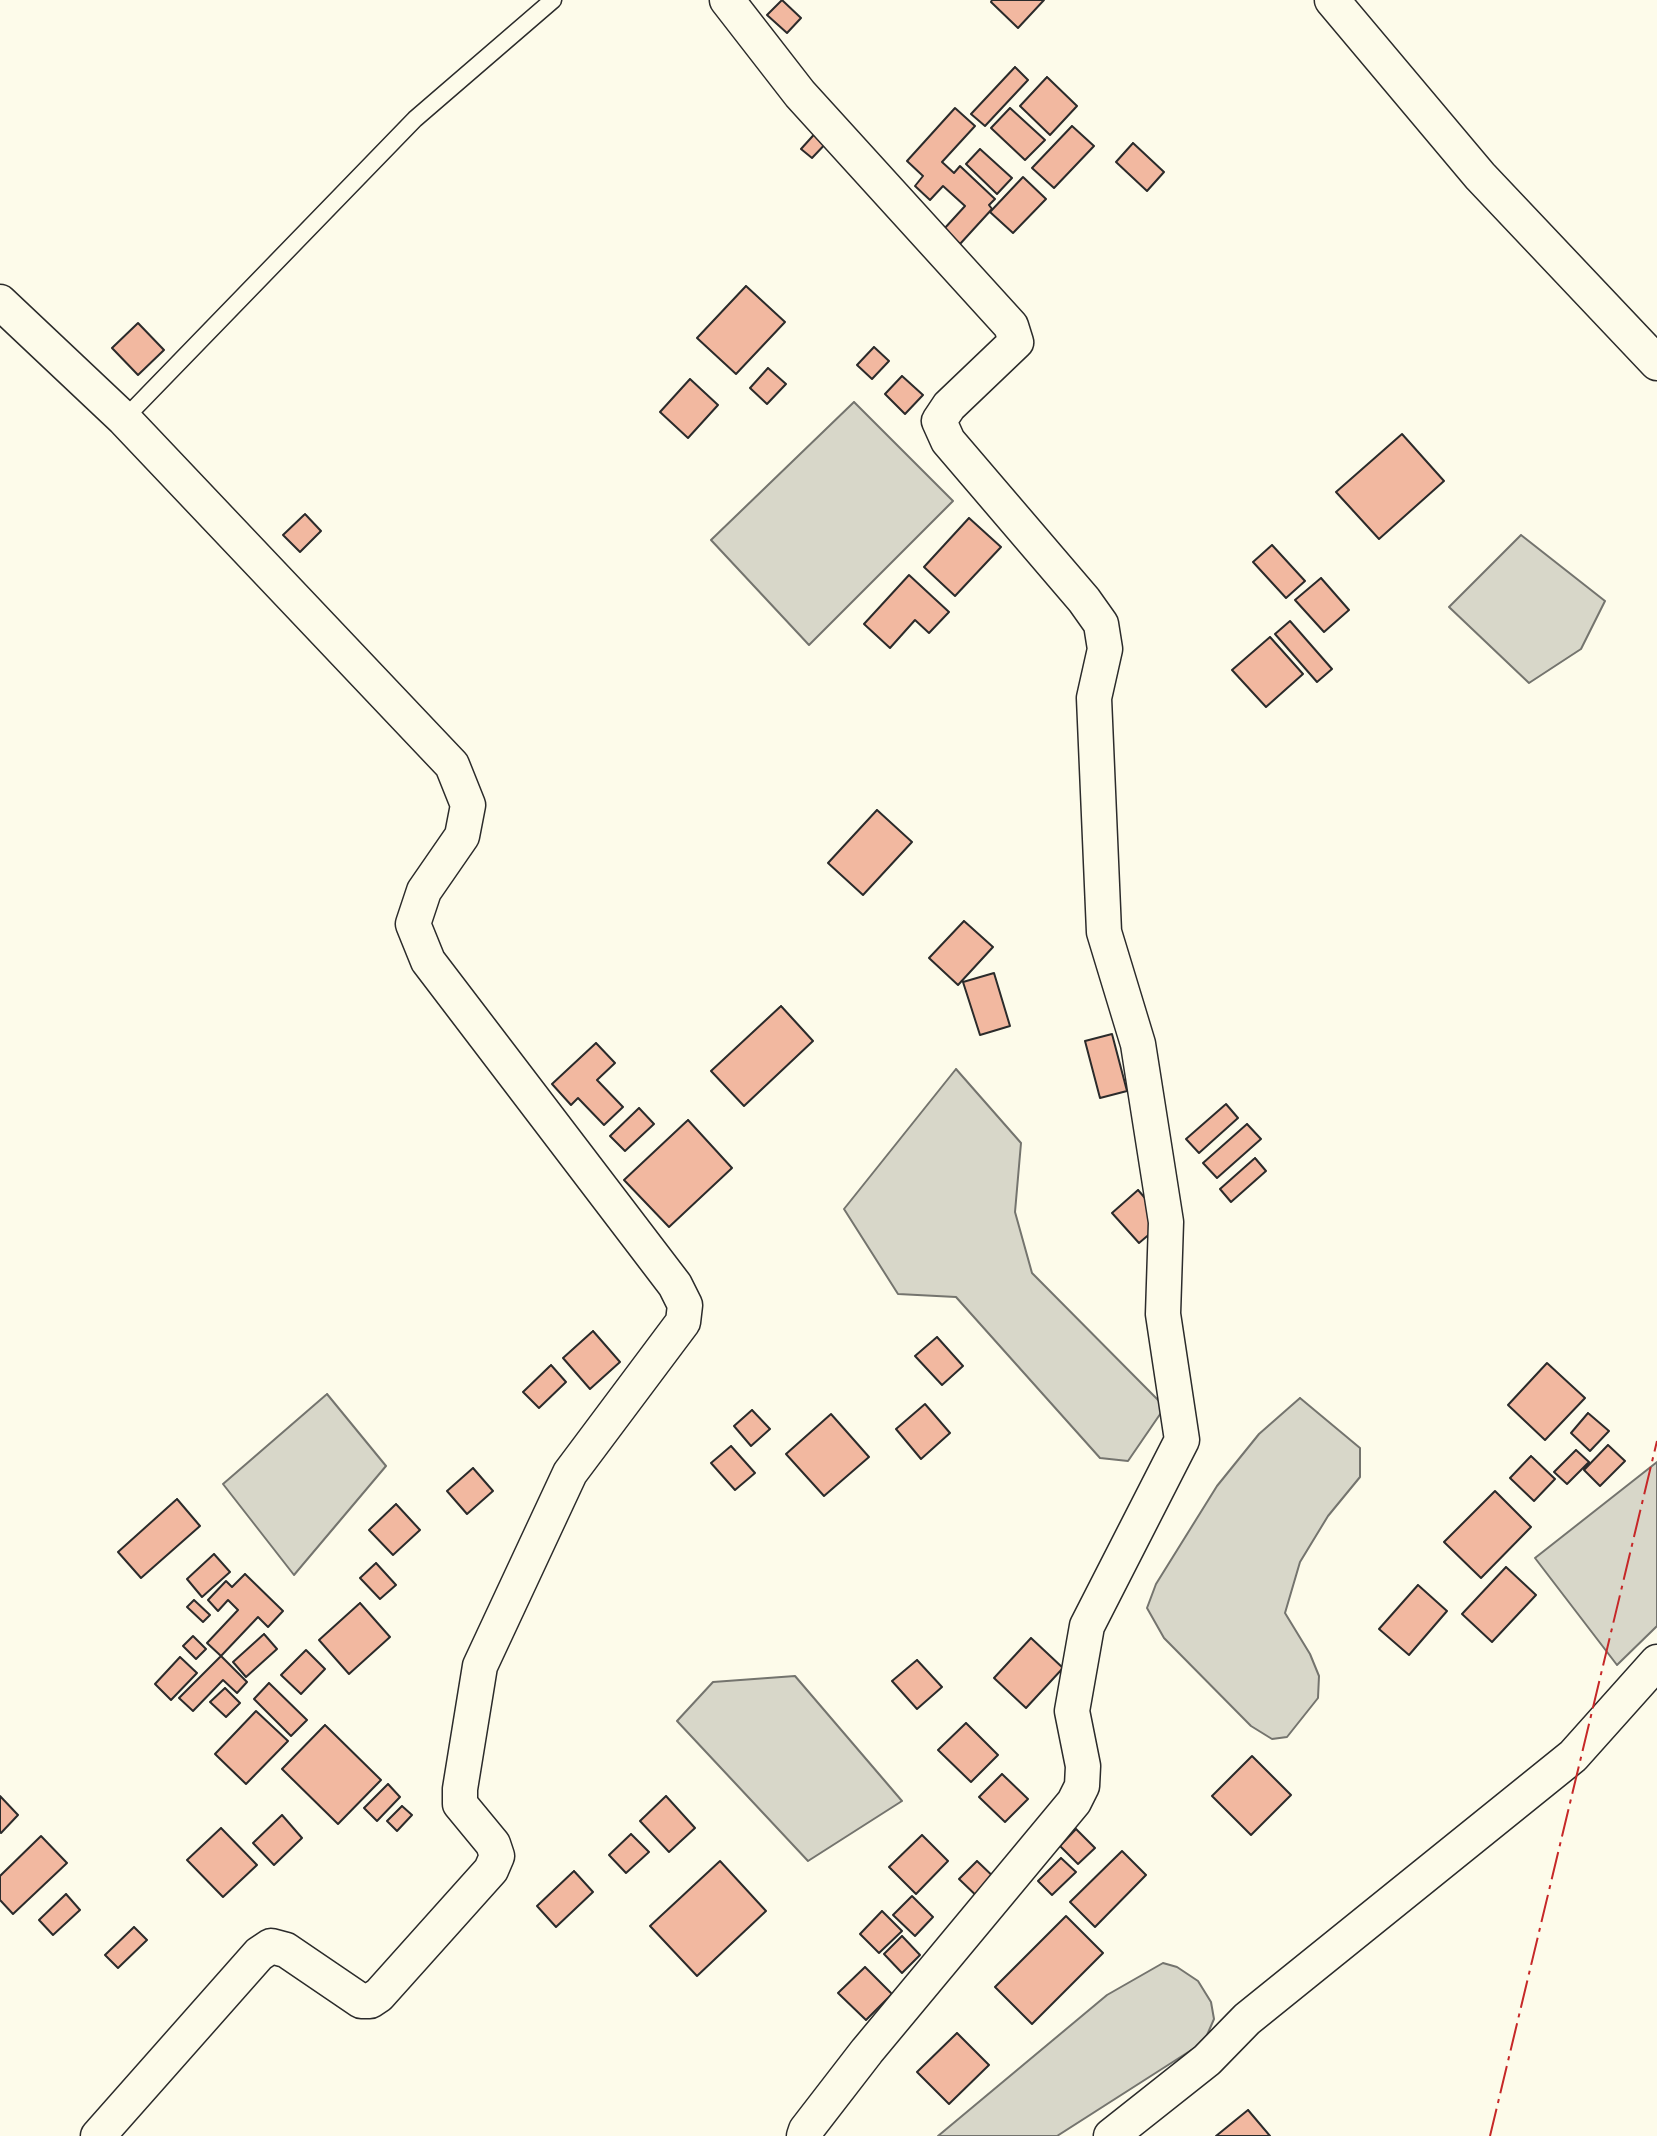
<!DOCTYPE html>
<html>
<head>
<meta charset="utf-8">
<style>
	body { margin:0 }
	canvas { display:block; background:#fdfbea }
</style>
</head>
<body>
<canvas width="1657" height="2136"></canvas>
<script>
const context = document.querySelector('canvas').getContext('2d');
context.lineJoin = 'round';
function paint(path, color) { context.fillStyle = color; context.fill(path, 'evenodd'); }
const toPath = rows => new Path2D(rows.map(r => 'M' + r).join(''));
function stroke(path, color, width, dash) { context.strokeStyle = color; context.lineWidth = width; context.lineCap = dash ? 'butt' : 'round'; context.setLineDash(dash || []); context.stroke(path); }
const water = toPath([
	[854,402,953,501,809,645,711,540,854,402],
	[1521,535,1605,601,1581,649,1529,683,1449,607,1521,535],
	[956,1069,1021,1143,1015,1212,1032,1273,1165,1407,1128,1461,1100,1458,956,1297,898,1294,844,1209,956,1069],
	[327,1394,386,1466,294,1575,223,1484,327,1394],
	[1300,1398,1360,1448,1360,1477,1328,1516,1300,1562,1285,1613,1310,1654,1319,1676,1318,1698,1287,1737,1272,1739,1251,1726,1164,1638,1147,1608,1156,1584,1217,1486,1259,1434,1300,1398],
	[1657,1462,1657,1626,1617,1665,1535,1558,1657,1462],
	[795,1676,902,1801,808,1861,677,1721,713,1682,795,1676],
	[1163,1963,1177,1967,1198,1981,1211,2002,1214,2019,1204,2042,1057,2136,938,2136,1107,1995,1163,1963]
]);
const building = toPath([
	[782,0,801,18,787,33,767,15,782,0],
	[992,0,1044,0,1018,28,991,2,992,0],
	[1015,67,1028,80,985,126,971,114,1015,67],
	[1047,77,1077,106,1050,135,1020,106,1047,77],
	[955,108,975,126,942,162,954,173,960,166,995,199,989,205,992,209,960,244,944,229,965,206,943,186,930,200,915,186,923,176,907,161,955,108],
	[1010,108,1045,140,1025,160,991,128,1010,108],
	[1072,126,1094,146,1054,188,1032,168,1072,126],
	[819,129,830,139,812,158,801,149,819,129],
	[1133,143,1164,172,1147,191,1116,162,1133,143],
	[980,149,1012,178,997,194,966,164,980,149],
	[1023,177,1046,199,1013,233,990,212,1023,177],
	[746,286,785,322,736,374,697,338,746,286],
	[138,323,164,350,138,375,112,348,138,323],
	[874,347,889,361,872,379,857,365,874,347],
	[768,368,786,384,767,404,750,388,768,368],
	[902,376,923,395,905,414,885,394,902,376],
	[690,379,718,405,688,438,660,412,690,379],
	[1402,434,1444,481,1379,539,1336,492,1402,434],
	[305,514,321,531,300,552,283,535,305,514],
	[969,518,1001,547,955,596,924,567,969,518],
	[1272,545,1305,581,1286,598,1253,562,1272,545],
	[909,575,949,612,929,633,915,620,890,648,864,624,909,575],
	[1321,578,1349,610,1324,632,1295,600,1321,578],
	[1290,621,1332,669,1317,682,1275,634,1290,621],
	[1270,637,1303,674,1266,707,1232,670,1270,637],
	[877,810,912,842,863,895,828,863,877,810],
	[964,921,993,947,958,985,929,958,964,921],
	[994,973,1010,1026,980,1035,963,982,994,973],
	[781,1006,813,1041,744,1106,711,1071,781,1006],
	[1112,1034,1127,1091,1100,1098,1085,1041,1112,1034],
	[596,1043,615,1063,597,1080,623,1107,604,1125,578,1098,571,1105,552,1084,596,1043],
	[1226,1104,1238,1118,1199,1153,1186,1139,1226,1104],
	[639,1108,654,1124,625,1151,610,1136,639,1108],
	[688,1120,732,1168,669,1227,624,1180,688,1120],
	[1247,1124,1261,1139,1217,1178,1203,1163,1247,1124],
	[1255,1158,1266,1171,1231,1202,1220,1189,1255,1158],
	[1138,1190,1165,1221,1139,1243,1112,1213,1138,1190],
	[593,1331,620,1362,590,1389,563,1358,593,1331],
	[937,1337,963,1366,942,1385,915,1356,937,1337],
	[1547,1363,1585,1398,1545,1440,1508,1405,1547,1363],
	[551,1365,566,1382,539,1408,523,1392,551,1365],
	[925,1404,950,1433,921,1459,896,1429,925,1404],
	[752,1410,770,1429,751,1446,734,1426,752,1410],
	[1588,1413,1609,1431,1590,1451,1571,1433,1588,1413],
	[831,1414,869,1457,824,1496,786,1454,831,1414],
	[1608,1445,1625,1461,1600,1486,1584,1470,1608,1445],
	[731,1446,755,1473,735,1490,711,1463,731,1446],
	[1576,1450,1589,1462,1567,1484,1554,1472,1576,1450],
	[1531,1456,1555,1479,1534,1501,1510,1478,1531,1456],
	[473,1468,493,1491,467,1514,447,1491,473,1468],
	[1495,1491,1531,1527,1481,1578,1444,1542,1495,1491],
	[177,1499,200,1526,141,1578,118,1552,177,1499],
	[396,1504,420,1530,393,1555,369,1530,396,1504],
	[214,1554,230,1572,202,1597,187,1579,214,1554],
	[376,1563,396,1585,380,1599,360,1578,376,1563],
	[1506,1567,1536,1595,1492,1642,1462,1614,1506,1567],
	[245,1574,283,1611,268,1627,258,1617,221,1656,207,1643,238,1610,228,1600,218,1611,208,1600,226,1581,232,1587,245,1574],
	[1418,1585,1447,1611,1409,1655,1379,1629,1418,1585],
	[194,1600,210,1615,203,1622,187,1607,194,1600],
	[360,1603,390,1637,349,1674,319,1640,360,1603],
	[264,1634,277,1649,246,1677,233,1662,264,1634],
	[193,1636,206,1649,196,1659,183,1646,193,1636],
	[1031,1638,1063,1668,1026,1708,994,1678,1031,1638],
	[306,1650,325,1669,301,1694,281,1675,306,1650],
	[221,1656,247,1682,237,1693,223,1680,193,1711,179,1698,221,1656],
	[180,1657,197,1673,171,1700,155,1684,180,1657],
	[917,1660,942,1687,917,1709,892,1681,917,1660],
	[269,1683,307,1720,291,1736,254,1699,269,1683],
	[225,1688,240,1703,226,1717,210,1702,225,1688],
	[256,1711,288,1741,246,1784,215,1754,256,1711],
	[966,1723,998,1755,971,1782,938,1750,966,1723],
	[325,1725,381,1780,338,1824,282,1769,325,1725],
	[1252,1756,1291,1795,1251,1835,1212,1796,1252,1756],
	[1002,1774,1028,1799,1005,1822,979,1797,1002,1774],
	[388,1784,400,1797,377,1821,364,1808,388,1784],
	[0,1796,18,1815,1,1833,0,1832,0,1796],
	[666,1796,695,1828,669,1852,640,1821,666,1796],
	[402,1806,412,1815,397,1831,387,1821,402,1806],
	[282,1815,302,1838,274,1865,253,1843,282,1815],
	[221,1828,257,1865,223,1897,187,1860,221,1828],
	[1076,1829,1095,1848,1078,1864,1060,1846,1076,1829],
	[631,1834,649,1852,626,1873,609,1855,631,1834],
	[922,1835,948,1861,916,1894,889,1867,922,1835],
	[41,1836,67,1863,13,1914,0,1900,0,1876,41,1836],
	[1122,1851,1146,1875,1095,1927,1070,1902,1122,1851],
	[1061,1858,1076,1872,1052,1895,1038,1881,1061,1858],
	[720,1861,766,1911,697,1976,650,1926,720,1861],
	[977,1861,1001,1884,983,1902,959,1879,977,1861],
	[574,1871,593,1892,556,1927,537,1906,574,1871],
	[66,1894,80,1910,53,1935,39,1920,66,1894],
	[912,1896,933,1917,915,1936,893,1915,912,1896],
	[882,1911,902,1931,879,1953,860,1934,882,1911],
	[1066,1916,1103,1953,1032,2024,995,1987,1066,1916],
	[134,1927,147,1940,118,1968,105,1955,134,1927],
	[902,1936,920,1955,902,1973,884,1954,902,1936],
	[865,1967,892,1994,866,2020,838,1993,865,1967],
	[957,2033,989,2065,949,2104,917,2072,957,2033],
	[1248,2110,1270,2136,1216,2136,1248,2110]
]);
const lane = toPath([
	[124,419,415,119,553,0]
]);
const street = toPath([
	[727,0,800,94,1011,326,1016,342,949,406,939,421,948,441,1084,600,1101,624,1105,649,1094,698,1104,932,1138,1044,1166,1222,1163,1314,1182,1440,1087,1626,1072,1711,1083,1766,1082,1786,1074,1802,867,2051,806,2130,804,2136],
	[1332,0,1480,176,1657,363],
	[0,302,124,419,452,765,468,805,462,836,424,891,413,924,428,961,675,1285,685,1305,683,1322,570,1473,480,1666,460,1789,460,1804,493,1844,497,1856,491,1870,379,1995,370,2001,361,2001,286,1950,271,1946,259,1954,98,2136],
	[1111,2136,1207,2060,1247,2019,1573,1756,1657,1662]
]);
const power = toPath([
	[1490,2136,1657,1441]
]);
paint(water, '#d8d7c9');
stroke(water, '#74746e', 2);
paint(building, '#f2b8a0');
stroke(building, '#2b2b2b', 2);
stroke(lane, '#2b2b2b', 19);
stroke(street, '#2b2b2b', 37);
stroke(lane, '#fdfbea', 16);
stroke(street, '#fdfbea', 34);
stroke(power, '#c62828', 2, [28, 6, 4, 6]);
</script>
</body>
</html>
